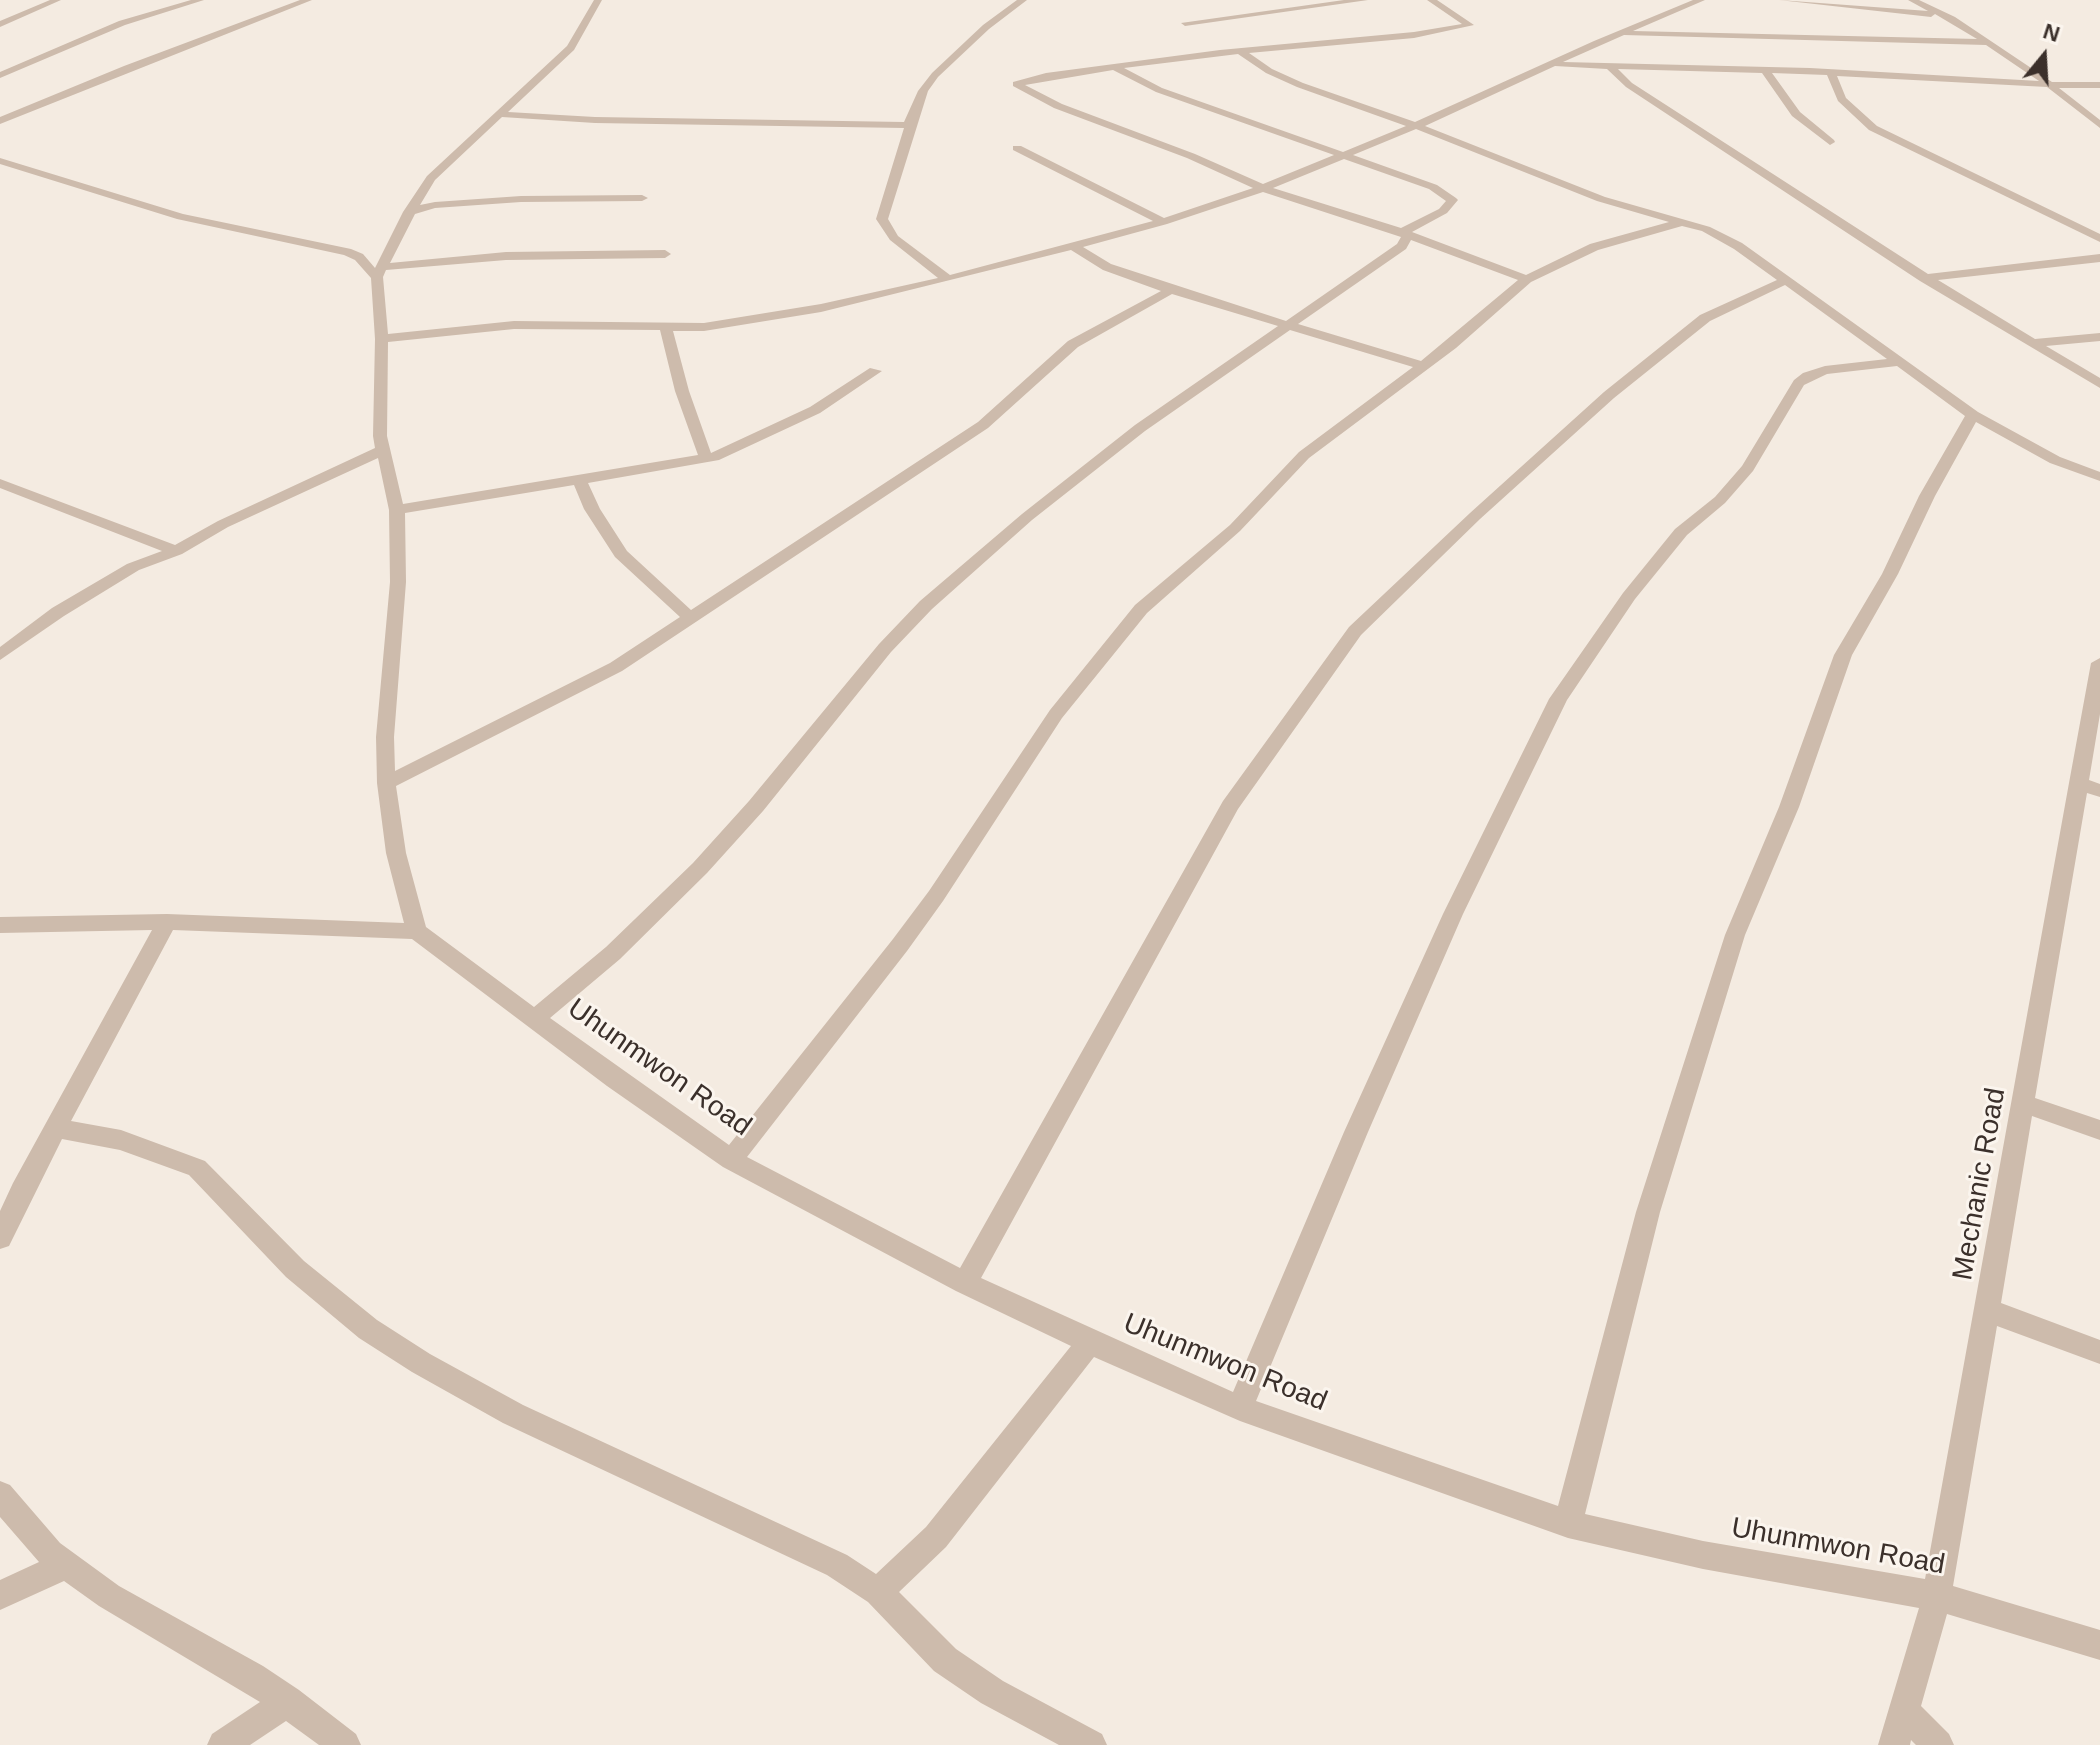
<!DOCTYPE html>
<html>
<head>
<meta charset="utf-8">
<style>
	body { margin:0 }
	#map { position:relative; width:2100px; height:1745px; overflow:hidden; background:#f4ebe1; font-family:Helvetica,sans-serif }
	canvas { display:block }
	.north { position:absolute; left:2004px; top:16px; width:80px; height:80px; -webkit-text-stroke:6px #fbf5ee; paint-order:stroke; rotate:18deg; font-size:22px; font-weight:700; line-height:32px; text-align:center; color:#3b302b }
	.north::after { content:''; display:block; margin:auto; width:28px; height:36px; background:#3b302b; clip-path:polygon(50% 0,100% 100%,50% 72%,0 100%) }
</style>
</head>
<body>
<div id="map">
<canvas width="2100" height="1745"></canvas>
<div class="north">N</div>
</div>
<script>
const context = document.querySelector('canvas').getContext('2d');
context.lineJoin = 'round';
const toPath = rows => new Path2D(rows.map(r => 'M' + r).join(''));
function paint(path, color) { context.fillStyle = color; context.fill(path, 'evenodd'); }
function write(font, color, halo, rows, align = 'center') {
  context.font = font + ' Helvetica,sans-serif'; context.lineWidth = 6; context.setLineDash([]); context.textBaseline = 'middle'; context.strokeStyle = halo; context.fillStyle = color; for (const [text, x, y, turn = 0] of rows) {
    context.save(); context.translate(x, y); context.rotate((+turn || 0) * Math.PI / 180); context.textAlign = isNaN(turn) ? turn : align; if (halo) context.strokeText(text, 0, 0); context.fillText(text, 0, 0); context.restore();
  }
}
const street = toPath([
	[50,0,61,0,0,27,0,21,50,0],
	[191,0,204,0,125,25,0,78,0,72,119,21,191,0],
	[300,0,312,0,0,124,0,117,124,66,300,0],
	[594,0,602,0,574,50,508,112,595,117,904,122,918,91,932,73,983,25,1017,0,1027,0,989,29,938,77,928,91,888,219,898,236,950,275,1153,221,1013,150,1013,146,1021,146,1164,218,1253,188,1187,158,1054,108,1013,86,1013,82,1046,73,1220,50,1414,32,1462,24,1427,0,1437,0,1474,25,1414,38,1249,53,1272,69,1303,83,1415,122,1594,41,1693,0,1705,0,1633,31,1977,39,1935,14,1931,17,1779,0,1928,11,1908,0,1919,0,1955,17,2052,82,2100,82,2100,88,2059,88,2100,120,2100,128,2047,87,1837,76,1846,98,1877,126,2100,234,2100,242,1869,130,1838,101,1827,75,1772,73,1800,112,1834,140,1835,142,1830,145,1792,116,1762,73,1618,69,1632,83,1928,274,2100,254,2100,262,1938,280,2035,339,2100,333,2100,341,2046,346,2100,378,2100,388,1920,281,1626,87,1607,69,1555,66,1425,126,1605,197,1710,227,1742,243,1978,412,2060,457,2100,472,2100,481,2050,463,1976,422,1935,496,1898,574,1852,655,1799,807,1745,935,1660,1212,1585,1514,1703,1541,1925,1579,2069,783,2091,663,2100,658,2100,714,2089,780,2100,784,2100,797,2087,793,2035,1098,2100,1120,2100,1140,2032,1116,2001,1303,2100,1340,2100,1364,1997,1326,1953,1586,2100,1630,2100,1660,1947,1614,1921,1706,1949,1734,1954,1745,1916,1745,1911,1740,1910,1745,1878,1745,1919,1608,1703,1569,1568,1538,1240,1421,1094,1357,946,1547,899,1592,956,1649,1003,1681,1102,1734,1107,1745,1059,1745,981,1703,934,1671,868,1602,827,1575,503,1423,412,1372,359,1338,286,1277,189,1175,120,1150,62,1139,9,1246,0,1249,0,1211,13,1183,152,930,0,933,0,917,167,914,404,923,386,853,377,783,376,737,390,582,389,510,378,458,228,527,182,554,139,570,64,616,0,660,0,647,52,608,127,564,162,551,0,488,0,479,175,545,218,521,375,448,373,436,375,339,371,278,355,260,344,255,177,219,0,164,0,158,183,214,351,249,363,254,375,268,403,212,427,176,567,46,594,0],
	[1624,35,1986,45,2039,81,1810,68,1563,62,1624,35],
	[1238,54,1266,73,1297,87,1406,126,1343,152,1162,88,1124,68,1238,54],
	[1113,70,1156,92,1334,155,1263,184,1195,154,1062,104,1025,85,1113,70],
	[502,117,595,123,904,128,876,219,890,240,938,278,821,304,704,323,514,321,388,334,383,277,386,270,506,260,665,258,671,254,665,250,506,252,390,263,415,214,435,208,521,202,642,201,648,198,642,195,521,196,435,202,420,205,435,180,502,117],
	[1416,129,1597,201,1669,222,1590,244,1526,275,1412,232,1447,213,1458,200,1456,198,1437,185,1353,155,1416,129],
	[1344,159,1429,189,1446,201,1439,209,1401,228,1273,188,1344,159],
	[1263,192,1401,237,1397,244,1286,321,1111,264,1083,247,1167,224,1263,192],
	[1682,226,1702,231,1734,249,1777,280,1700,315,1604,392,1470,513,1349,627,1223,801,960,1268,747,1157,907,951,943,901,1062,718,1147,613,1240,531,1309,458,1456,348,1531,282,1598,250,1682,226],
	[1411,240,1518,280,1421,361,1298,324,1406,249,1411,240],
	[1071,250,1103,270,1161,291,1068,341,978,422,691,610,627,551,600,509,588,483,719,460,820,413,882,371,870,368,810,407,711,453,689,391,673,331,704,331,821,312,1071,250],
	[1785,285,1887,359,1825,366,1803,373,1794,380,1742,466,1715,497,1675,529,1623,593,1549,699,1443,914,1344,1132,1233,1392,981,1278,1238,809,1361,635,1480,519,1614,398,1710,321,1785,285],
	[1172,294,1278,326,1135,425,1022,514,920,601,879,644,749,801,693,863,606,947,534,1007,426,927,406,853,396,786,622,671,988,428,1078,347,1172,294],
	[514,329,660,330,675,391,698,455,403,504,387,436,388,342,514,329],
	[1290,330,1413,367,1299,452,1230,525,1135,605,1050,710,929,891,893,939,729,1145,550,1018,620,959,707,873,763,811,891,652,932,609,1032,520,1145,431,1290,330],
	[1897,366,1965,416,1919,496,1882,574,1834,655,1779,807,1725,935,1636,1212,1558,1506,1256,1401,1368,1132,1463,914,1567,700,1635,599,1687,535,1725,503,1753,471,1804,385,1827,374,1897,366],
	[574,485,584,509,615,557,680,617,610,663,395,771,394,737,406,582,405,513,574,485],
	[173,930,412,939,607,1086,723,1167,956,1291,1071,1346,926,1527,876,1574,847,1555,523,1405,430,1354,377,1320,304,1261,205,1161,121,1130,71,1121,173,930],
	[1344,0,1368,0,1185,26,1181,23,1344,0],
	[0,1481,10,1485,60,1543,119,1586,263,1666,299,1690,356,1734,361,1745,319,1745,286,1721,250,1745,207,1745,212,1734,260,1702,99,1606,64,1581,0,1610,0,1580,39,1562,0,1517,0,1481]
]);
const nearStreetnames = [
	["Uhunmwon Road",659,1068,35],
	["Mechanic Road",1980,1184,-80],
	["Uhunmwon Road",1225,1363,22],
	["Uhunmwon Road",1838,1547,10]
];
paint(street, '#cdbbac');
write('28px', '#3b302b', '#fbf5ee', nearStreetnames);
</script>
</body>
</html>
